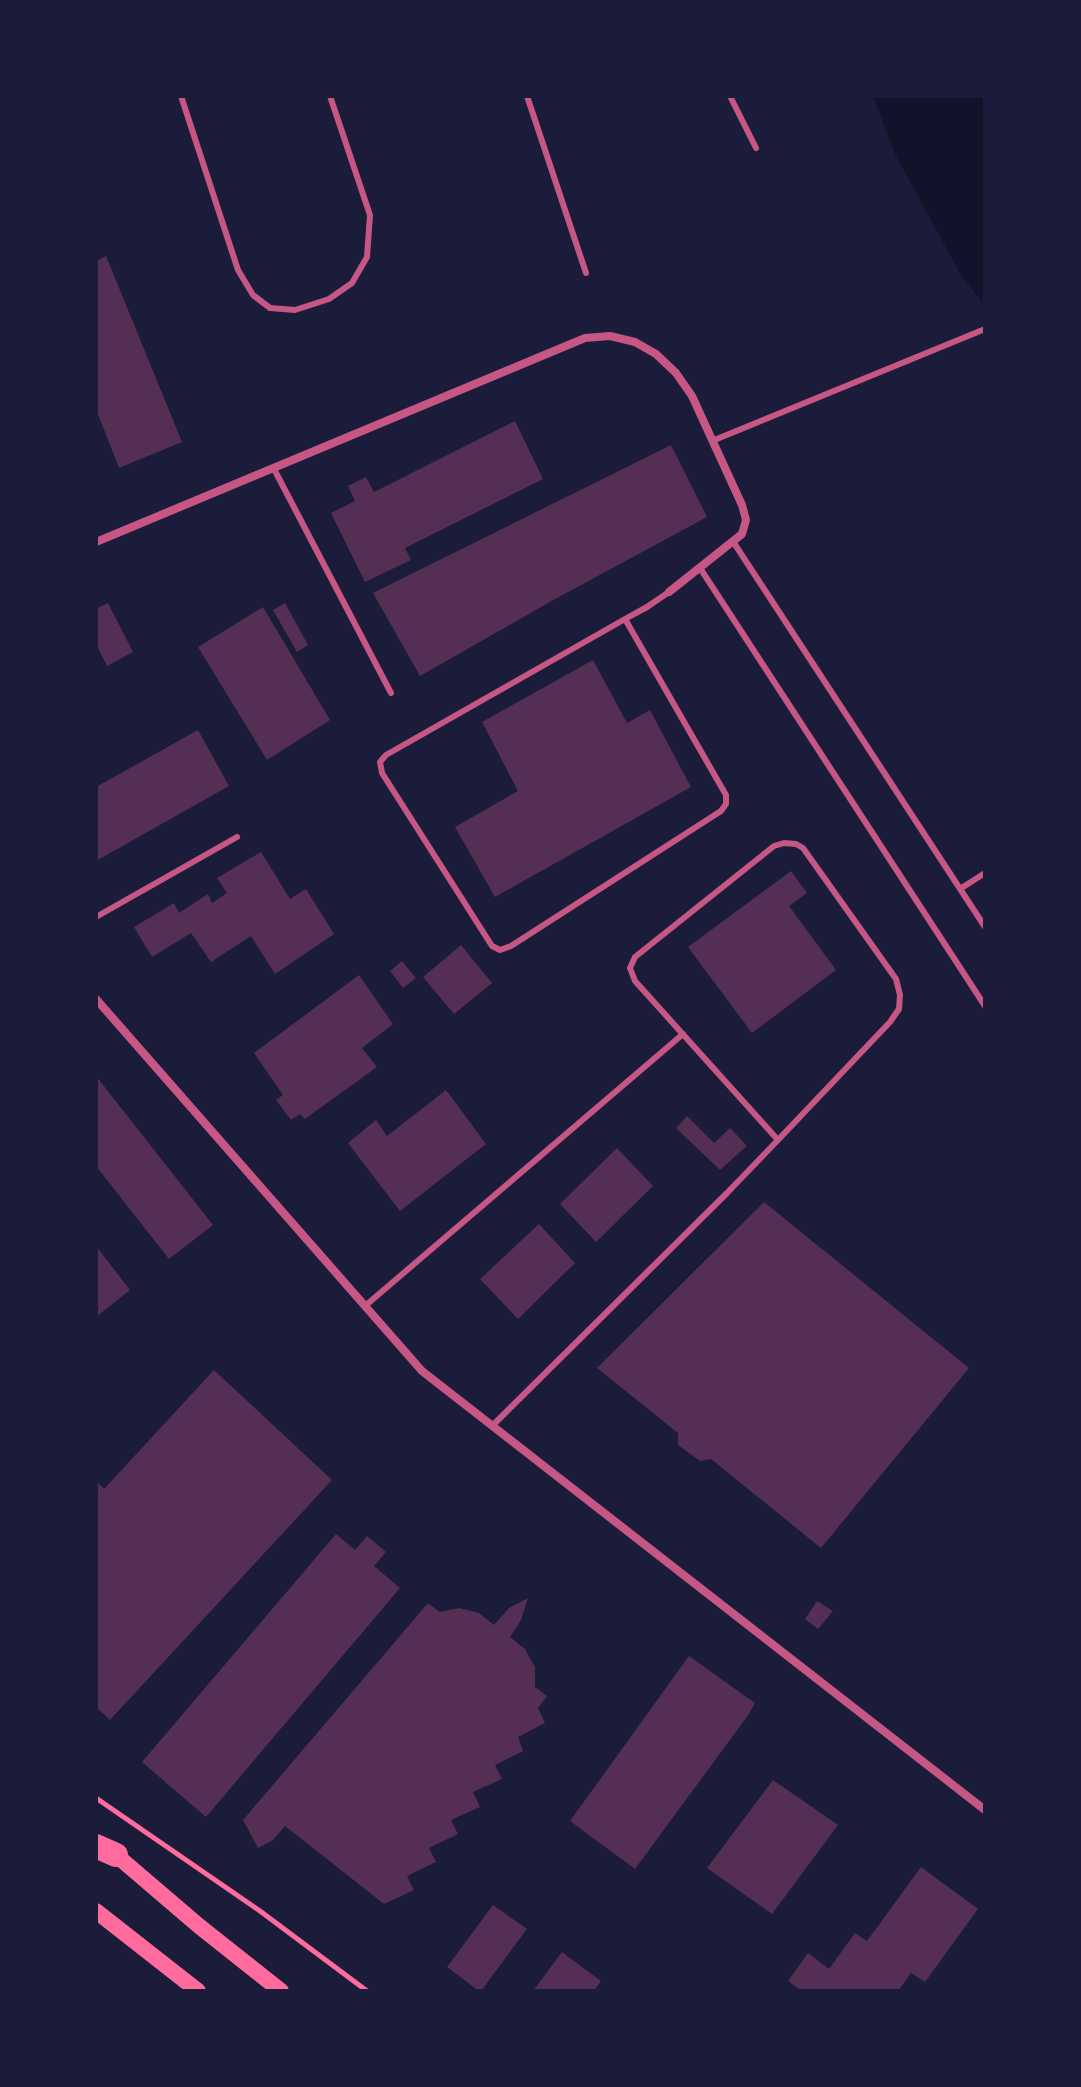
<!DOCTYPE html>
<html>
<head>
<meta charset="utf-8">
<style>
	body { margin:0 }
	#map { position:relative; width:1081px; height:2087px; overflow:hidden; background:#1b1b3a; font-family:"Space Grotesk",sans-serif }
	canvas { display:block }
	.frame { position:absolute; inset:0; border:98px solid #1b1b3a; pointer-events:none }
</style>
</head>
<body>
<div id="map">
<canvas width="1081" height="2087"></canvas>
<div class="frame"></div>
</div>
<script>
const context = document.querySelector('canvas').getContext('2d');
context.lineJoin = 'round';
function paint(path, color) { context.fillStyle = color; context.fill(path, 'evenodd'); }
const toPath = rows => new Path2D(rows.map(r => 'M' + r).join(''));
function stroke(path, color, width, dash) { context.strokeStyle = color; context.lineWidth = width; context.lineCap = dash ? 'butt' : 'round'; context.setLineDash(dash || []); context.stroke(path); }
const water = toPath([
	[873,96,985,96,985,305,962,277,895,154]
]);
const building = toPath([
	[106,256,182,442,119,468,96,409,96,261],
	[515,421,543,479,405,548,411,560,365,582,331,513,355,501,348,486,366,477,374,492],
	[671,445,707,517,557,598,420,676,373,593],
	[108,603,133,652,107,666,96,644,96,609],
	[285,603,308,645,297,652,273,610],
	[263,607,330,720,267,760,198,647],
	[593,660,627,723,650,710,691,787,495,897,455,827,518,791,482,722],
	[198,730,229,786,96,861,96,787],
	[261,852,290,899,306,889,334,934,275,974,251,936,211,962,191,933,152,957,134,927,174,903,179,913,208,894,212,903,227,893,217,878],
	[791,871,807,893,789,906,836,970,752,1033,688,947],
	[461,945,492,983,454,1014,423,977],
	[402,961,416,978,403,988,390,971],
	[359,975,393,1024,362,1048,377,1067,305,1119,300,1114,291,1120,276,1100,283,1095,254,1053],
	[96,1076,213,1225,169,1259,96,1166],
	[446,1090,486,1144,400,1211,348,1143,376,1120,387,1136],
	[687,1116,714,1143,730,1128,747,1146,720,1170,676,1128],
	[617,1148,653,1186,596,1242,560,1204],
	[764,1202,969,1368,821,1548,711,1459,700,1461,678,1445,678,1433,597,1368],
	[539,1224,575,1263,518,1319,480,1279],
	[96,1246,130,1290,96,1317],
	[214,1370,332,1480,110,1720,96,1707,96,1481,104,1489],
	[336,1534,355,1550,367,1536,386,1552,374,1566,400,1588,206,1817,142,1762],
	[528,1598,521,1620,510,1637,525,1649,535,1667,535,1687,547,1696,538,1708,545,1723,518,1737,523,1751,495,1765,502,1779,473,1792,480,1807,451,1820,458,1834,429,1848,436,1862,407,1876,414,1890,384,1904,285,1826,273,1840,258,1848,243,1820,428,1603,440,1612,459,1608,479,1613,494,1625,509,1608],
	[817,1601,833,1611,818,1629,805,1619],
	[689,1656,755,1703,749,1714,635,1869,570,1821],
	[773,1780,838,1825,772,1914,707,1868],
	[921,1867,978,1909,925,1982,911,1973,898,1991,802,1991,788,1981,808,1953,829,1969,855,1933,867,1941],
	[493,1905,527,1929,481,1991,479,1991,447,1967],
	[562,1952,601,1981,594,1991,533,1991]
]);
const path = toPath([
	[96,1798,260,1911,367,1991]
]);
const service = toPath([
	[181,96,238,270,253,295,270,308,295,310,329,299,352,283,367,257,370,215,330,96],
	[527,96,586,273],
	[730,96,756,148],
	[712,441,985,329],
	[274,469,391,693],
	[734,543,985,927],
	[700,568,985,1006],
	[625,619,726,795,726,804,721,811,511,946,500,950,492,946,382,773,380,762,386,755,625,619,647,607,669,592],
	[960,889,985,873],
	[96,917,237,837],
	[365,1306,683,1034],
	[492,1426,727,1193,778,1140,890,1022,899,1009,900,995,896,979,803,848,796,844,784,843,774,846,635,957,630,968,635,981,778,1140]
]);
const minor = toPath([
	[96,542,585,338,610,336,635,342,656,354,676,373,692,396,742,505,746,520,742,534,669,592],
	[96,999,422,1371,985,1810]
]);
const secondary = toPath([
	[109,1849,199,1926,281,1991],
	[96,1911,198,1991]
]);
const motorway = toPath([
	[96,1846,116,1855]
]);
paint(water, '#12122b');
paint(building, '#542f53');
stroke(path, '#ff6b9d', 5);
stroke(service, '#c65784', 6);
stroke(minor, '#c65784', 8);
stroke(secondary, '#ff6b9d', 16);
stroke(motorway, '#ff6b9d', 24);
</script>
</body>
</html>
